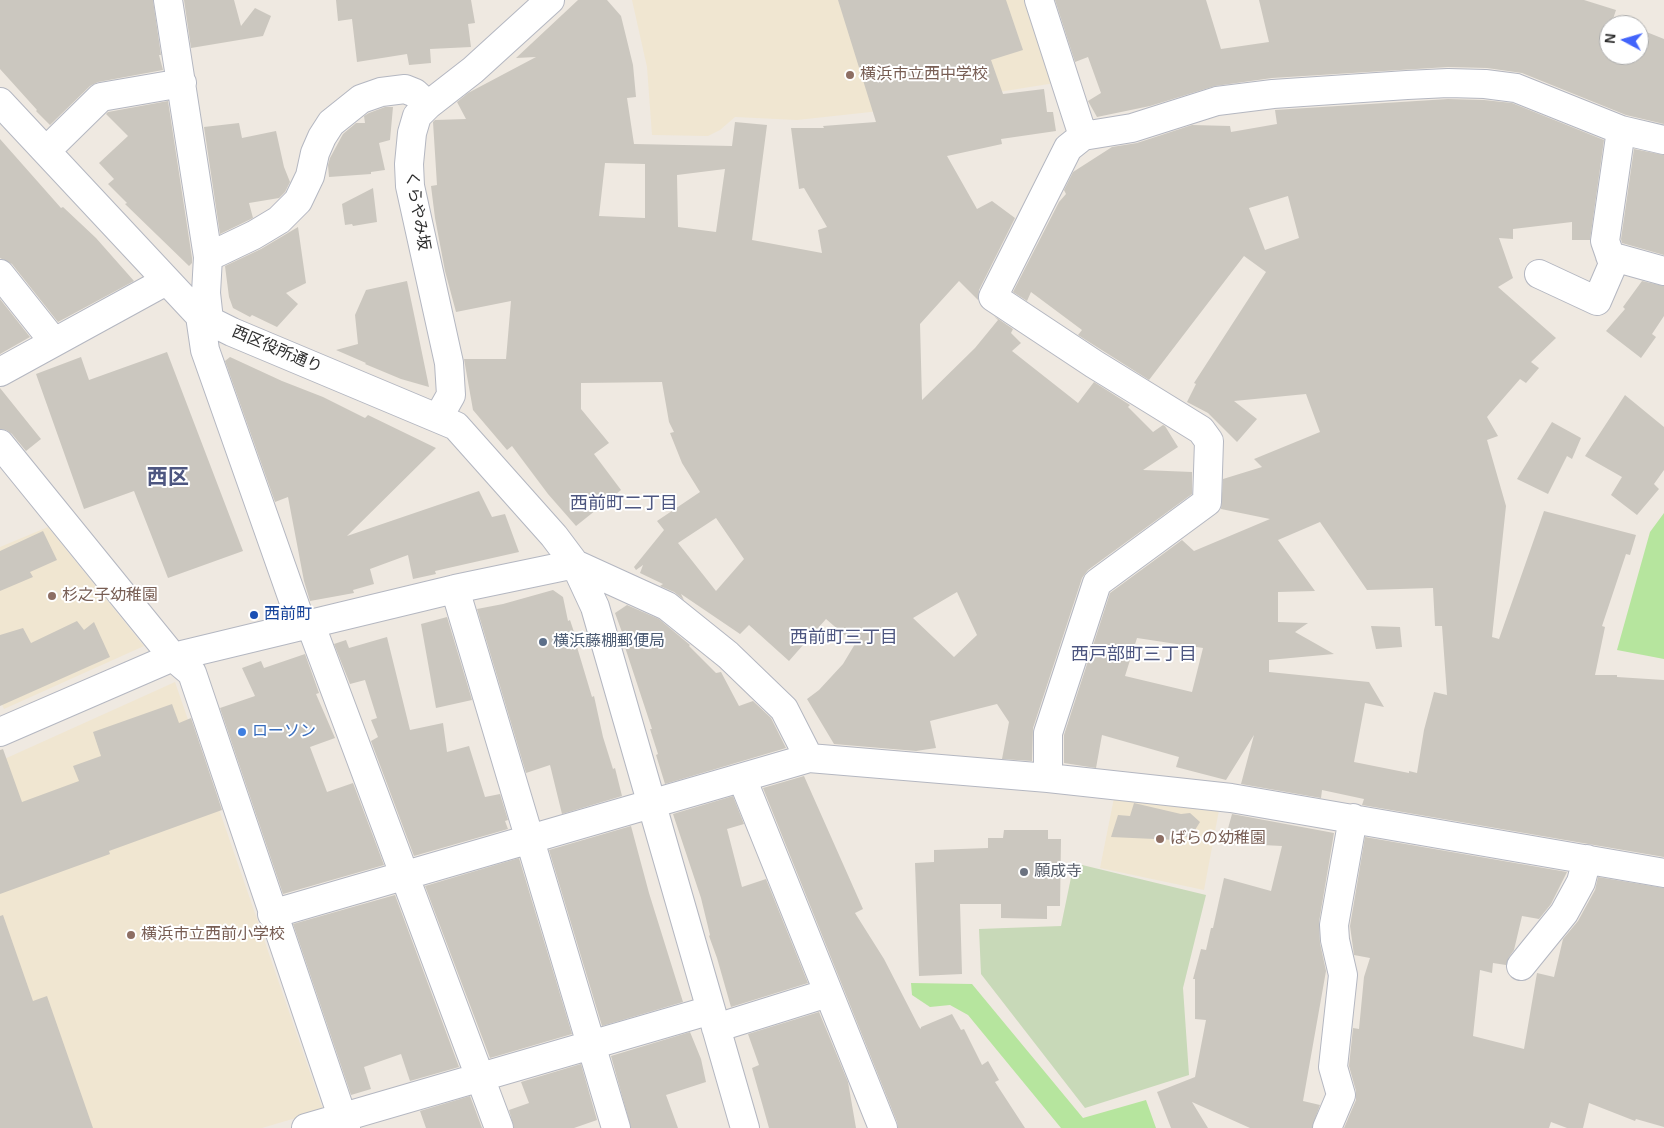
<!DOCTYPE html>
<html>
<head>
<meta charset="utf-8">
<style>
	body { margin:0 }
	#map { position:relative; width:1664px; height:1128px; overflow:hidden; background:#efe9e1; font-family:Helvetica,sans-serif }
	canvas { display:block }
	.north { position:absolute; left:1599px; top:15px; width:50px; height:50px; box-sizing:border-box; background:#fff; border:1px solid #ababab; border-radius:50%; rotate:276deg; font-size:14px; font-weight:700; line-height:20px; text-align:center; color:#2e2e2e }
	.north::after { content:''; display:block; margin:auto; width:18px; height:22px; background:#4264fb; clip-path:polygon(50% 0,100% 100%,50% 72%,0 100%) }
</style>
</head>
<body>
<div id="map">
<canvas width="1664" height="1128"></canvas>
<div class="north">N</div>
</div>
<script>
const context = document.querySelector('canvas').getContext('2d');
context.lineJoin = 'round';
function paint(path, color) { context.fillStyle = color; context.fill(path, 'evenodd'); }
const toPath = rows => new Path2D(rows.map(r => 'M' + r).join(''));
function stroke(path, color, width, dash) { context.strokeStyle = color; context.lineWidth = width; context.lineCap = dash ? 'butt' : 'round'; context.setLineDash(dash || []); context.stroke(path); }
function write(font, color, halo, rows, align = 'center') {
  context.font = font + ' Helvetica,"Noto Sans JP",sans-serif'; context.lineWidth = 4; context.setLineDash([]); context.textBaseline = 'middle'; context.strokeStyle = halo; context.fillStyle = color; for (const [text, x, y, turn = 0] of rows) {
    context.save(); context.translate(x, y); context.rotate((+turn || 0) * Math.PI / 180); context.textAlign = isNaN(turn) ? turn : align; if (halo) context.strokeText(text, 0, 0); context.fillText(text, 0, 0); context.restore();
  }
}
const education = toPath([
	[632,0,1028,0,1055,83,880,111,797,120,735,117,720,130,708,136,652,135,647,67],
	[48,527,144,646,4,709,0,701,0,547],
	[175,682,323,1110,262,1128,0,1128,0,761],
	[1114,798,1219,810,1204,890,1100,868]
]);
const green = toPath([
	[1664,513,1664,659,1617,650,1650,532],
	[911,983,972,984,1083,1118,1146,1100,1156,1128,1061,1128,968,1015,950,1005,930,1007,912,995]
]);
const cemetery = toPath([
	[1074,863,1206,895,1183,988,1189,1075,1085,1108,981,974,979,929,1061,926]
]);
const building = toPath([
	[0,0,153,0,161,55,159,55,163,70,98,82,90,86,50,125,36,111,37,110,0,69],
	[184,0,234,0,241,26,255,8,271,16,263,36,191,48],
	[336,0,471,0,475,23,468,24,471,47,430,49,431,63,409,65,407,54,357,62,352,19,338,21],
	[578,0,607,0,621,16,633,65,636,97,627,98,634,144,732,146,735,122,767,125,752,240,822,253,818,230,827,227,804,188,799,189,791,128,824,128,823,126,876,122,838,0,1006,0,1023,50,991,60,1003,94,1044,89,1047,112,1053,112,1056,131,1001,139,1002,144,947,156,977,209,992,201,1015,218,979,290,978,300,959,281,920,324,922,400,975,348,998,320,994,316,1013,329,1011,333,1021,343,1012,351,1078,403,1094,382,1130,405,1128,407,1153,432,1163,425,1165,426,1178,447,1143,470,1192,472,1192,494,1088,570,1082,578,1033,728,1032,761,1002,759,1009,722,997,704,930,721,936,748,916,751,834,744,807,699,819,690,843,664,855,644,826,619,789,661,749,625,740,634,681,594,684,600,674,592,660,586,663,584,640,573,643,565,636,570,634,567,664,530,657,521,700,492,682,463,670,433,674,432,669,422,662,382,581,383,581,409,609,443,594,454,621,490,576,526,548,494,512,446,507,450,473,410,464,359,506,359,511,301,456,312,445,271,435,218,431,186,437,185,433,122,435,120,466,119,457,102,468,93,536,57,516,58],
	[605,163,645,164,645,218,599,216],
	[725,169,716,232,678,227,677,175],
	[716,518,744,559,716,591,678,543],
	[957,592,977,635,954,657,913,618],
	[1055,0,1206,0,1221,49,1269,42,1259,0,1584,0,1616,10,1613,19,1629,25,1609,25,1609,55,1639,55,1639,29,1664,39,1664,124,1626,115,1522,73,1487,68,1448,67,1272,78,1215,86,1150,106,1097,117,1088,101,1101,93,1088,57,1075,62],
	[1448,99,1484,100,1512,103,1604,140,1590,240,1572,240,1572,222,1513,229,1513,239,1499,238,1513,278,1498,287,1556,338,1531,362,1539,368,1526,383,1520,379,1487,417,1498,436,1487,440,1506,506,1492,637,1499,639,1544,511,1636,535,1630,555,1626,554,1602,626,1605,627,1595,675,1617,675,1617,677,1664,680,1664,857,1362,805,1364,799,1322,790,1321,798,1241,784,1254,735,1226,780,1176,767,1179,757,1102,735,1096,768,1064,763,1064,735,1110,593,1182,540,1194,551,1270,519,1221,509,1223,479,1262,467,1254,459,1320,432,1306,394,1234,401,1257,419,1237,442,1208,413,1187,402,1196,384,1194,383,1266,272,1244,256,1149,380,1078,335,1082,330,1031,292,1027,301,1013,292,1059,202,1066,194,1064,190,1073,172,1112,147,1137,143,1192,125,1230,126,1231,132,1277,124,1275,110],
	[1288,196,1299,238,1265,250,1249,208],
	[1320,522,1367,590,1433,588,1435,626,1442,626,1447,695,1434,692,1424,730,1417,773,1409,771,1409,773,1354,762,1365,703,1384,707,1369,682,1269,672,1269,660,1334,654,1295,632,1308,623,1278,622,1278,592,1315,591,1278,540],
	[1137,638,1203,648,1192,692,1125,676],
	[168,101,192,258,192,263,189,266,125,204,127,203,108,184,114,179,99,163,128,136,106,114,108,112],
	[385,107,393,107,390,140,379,143,385,170,371,172,371,174,329,177,328,165,330,158,343,134,356,123,365,123,364,116,369,113],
	[239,123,242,138,276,131,284,167,290,182,285,192,279,198,249,203,253,218,220,234,204,127],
	[0,139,61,208,63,207,96,238,134,281,58,322,12,264,0,258],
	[1634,149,1664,155,1664,255,1622,243,1621,239],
	[373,188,377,222,353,226,352,224,345,225,342,204],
	[298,227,306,283,286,293,298,304,277,327,252,315,250,317,233,308,229,297,225,266,261,249],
	[407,281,415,319,429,387,401,379,365,364,366,363,336,350,358,344,355,315,366,290],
	[1642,281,1664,286,1664,316,1652,334,1656,337,1641,358,1606,331,1625,309,1623,307],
	[0,299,30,337,0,354],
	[167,352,243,551,168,578,134,491,84,509,36,374,81,357,89,380],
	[230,357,282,381,323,397,365,418,368,415,436,448,347,536,479,491,492,517,505,514,519,552,435,571,436,574,413,579,408,555,370,569,374,584,353,590,354,593,310,601,304,581,288,497,275,502,225,361],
	[0,388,41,439,26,451,12,434,6,430,0,429],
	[1625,395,1664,427,1664,470,1654,484,1659,489,1637,515,1611,495,1622,477,1585,456],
	[1552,422,1581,438,1572,459,1567,456,1548,494,1517,479],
	[43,531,57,560,30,572,33,577,0,591,0,551],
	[553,590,563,597,568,621,570,620,579,647,577,647,592,697,594,696,603,737,613,769,615,768,622,796,562,814,550,765,526,773,477,609,503,604],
	[627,605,659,619,690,645,689,646,716,673,721,672,739,706,753,701,771,718,786,748,665,784,656,755,658,754,650,729,652,729,621,635,623,635,615,613],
	[447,617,472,700,436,708,421,624],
	[77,621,84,630,94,622,110,657,0,706,0,635,23,628,31,643],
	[1371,626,1400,627,1402,647,1376,649],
	[387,637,410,730,443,723,447,752,469,746,485,797,500,794,508,820,505,821,508,829,414,856,371,741,378,737,371,720,377,718,365,680,350,684,334,644,346,640,349,648],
	[305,654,319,693,316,694,335,738,310,747,327,792,353,783,384,865,283,894,220,708,255,696,242,668,261,661,264,668],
	[172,704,179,723,191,718,222,810,109,851,110,854,0,894,0,750,3,749,22,802,79,781,73,766,101,756,93,732],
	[804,776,863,909,855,913,884,959,919,1027,921,1029,921,1027,952,1014,961,1030,964,1029,982,1065,988,1061,999,1080,995,1082,1025,1128,898,1128,897,1122,763,788],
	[733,796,744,824,727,829,742,887,766,879,808,983,731,1007,717,958,709,936,710,935,701,898,673,814],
	[1134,803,1181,814,1190,813,1200,822,1190,838,1177,835,1176,840,1111,837,1118,815,1130,816],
	[1232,814,1334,833,1319,922,1320,943,1326,971,1303,1101,1320,1105,1312,1128,1250,1128,1192,1102,1208,1128,1171,1128,1157,1092,1195,1077,1206,1020,1195,1019,1195,979,1193,979,1201,949,1206,950,1211,928,1213,928,1224,878,1271,891,1282,846,1224,843],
	[631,826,649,893,683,1002,602,1026,549,850],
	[1004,830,1048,830,1048,839,1061,839,1060,906,1047,906,1047,919,1001,918,1001,904,960,904,962,974,919,976,915,863,934,862,934,850,988,848,988,838,1003,838],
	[1365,837,1567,872,1551,904,1539,919,1522,916,1514,950,1509,957,1506,965,1493,963,1492,973,1480,970,1473,1036,1524,1049,1537,973,1554,977,1563,939,1578,921,1595,890,1598,877,1664,888,1664,1127,1636,1119,1635,1121,1589,1103,1583,1128,1567,1128,1551,1122,1549,1128,1344,1128,1356,1100,1356,1091,1349,1066,1353,1028,1359,1029,1364,977,1370,958,1354,955,1350,926],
	[519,858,572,1034,490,1058,425,886],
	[395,895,459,1067,410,1081,401,1054,364,1067,371,1089,351,1095,293,924],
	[3,915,33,1001,47,996,93,1128,0,1128,0,916],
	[819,1012,848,1082,856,1128,769,1128,752,1068,759,1065,748,1034],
	[690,1032,701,1059,706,1082,666,1095,678,1128,631,1128,611,1056],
	[581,1064,597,1120,574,1128,514,1128,509,1110,529,1103,521,1082],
	[470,1096,482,1128,426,1128,420,1111]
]);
const minor = toPath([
	[168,0,208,257,206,293,209,320],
	[1039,0,1083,136],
	[0,102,200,316,232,332,456,426,554,536,575,564,595,607,745,1128],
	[46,151,101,97,182,83],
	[1610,256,1664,271],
	[208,257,254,235,279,220,298,201,310,176,315,153,322,137,331,123,361,99,381,92,405,89,415,93,428,105],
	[0,274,54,342],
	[1539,274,1597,301,1613,264,1605,241,1621,130],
	[200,316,205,350,302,625],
	[0,372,166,281],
	[438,418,451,395,449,363,410,186,409,164,412,133,417,116,428,105,473,70,550,0],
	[0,444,173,657,192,673,346,1128],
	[455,589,616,1128],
	[310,623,499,1128],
	[0,732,173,657,455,589,575,564,667,606,728,655,784,709,809,758],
	[742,778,883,1128],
	[1048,778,1048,733,1097,583,1207,502,1209,441,1201,430,1094,364,993,297,1068,148,1083,136,1132,128,1217,101,1273,94,1407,85,1448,83,1485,84,1516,88,1621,130,1664,140],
	[272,914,809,758,1048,778,1231,798,1664,873],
	[1521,966,1564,913,1581,882,1587,859],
	[716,1028,828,993],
	[306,1128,711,1010],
	[1327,1128,1341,1095,1333,1067,1343,975,1335,940,1334,925,1353,818]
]);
const markers = [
	[850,75,5,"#8d6e63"],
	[52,596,5,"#8d6e63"],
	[254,615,5,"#1a4fb4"],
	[543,642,5,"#5c6f8a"],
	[242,732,5,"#3f7fe0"],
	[1160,839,5,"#8d6e63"],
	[1024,872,5,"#6b7280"],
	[131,935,5,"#8d6e63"]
];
const educationNames = [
	["横浜市立西中学校",860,75],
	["杉之子幼稚園",62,596],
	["ばらの幼稚園",1170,839],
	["横浜市立西前小学校",141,935]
];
const streetNames = [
	["くらやみ坂",417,211,80],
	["西区役所通り",277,350,23]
];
const transitNames = [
	["西前町",264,615]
];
const serviceNames = [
	["横浜藤棚郵便局",553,642]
];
const shopNames = [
	["ローソン",252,732]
];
const worshipNames = [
	["願成寺",1034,872]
];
const neighbourhoodNames = [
	["西前町二丁目",624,504],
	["西前町三丁目",844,638],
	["西戸部町三丁目",1134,655]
];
const districtNames = [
	["西区",168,478]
];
paint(education, '#f0e6d1');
paint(green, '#b6e59e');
paint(cemetery, '#c8d9b8');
paint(building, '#cbc7bf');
stroke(minor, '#b4b7c1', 30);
stroke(minor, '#fff', 28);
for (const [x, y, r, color] of markers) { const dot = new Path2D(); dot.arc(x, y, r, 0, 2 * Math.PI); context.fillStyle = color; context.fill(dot); stroke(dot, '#fff', 2); }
write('16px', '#785e54', '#fff', educationNames, 'left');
write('16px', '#2e2e2e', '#fff', streetNames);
write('16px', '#164399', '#fff', transitNames, 'left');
write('16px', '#4e5e75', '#fff', serviceNames, 'left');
write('16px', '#366cbe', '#fff', shopNames, 'left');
write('16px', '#5b616d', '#fff', worshipNames, 'left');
write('18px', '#4d5680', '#fff', neighbourhoodNames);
write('bold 21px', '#4d5680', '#fff', districtNames);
</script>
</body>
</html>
